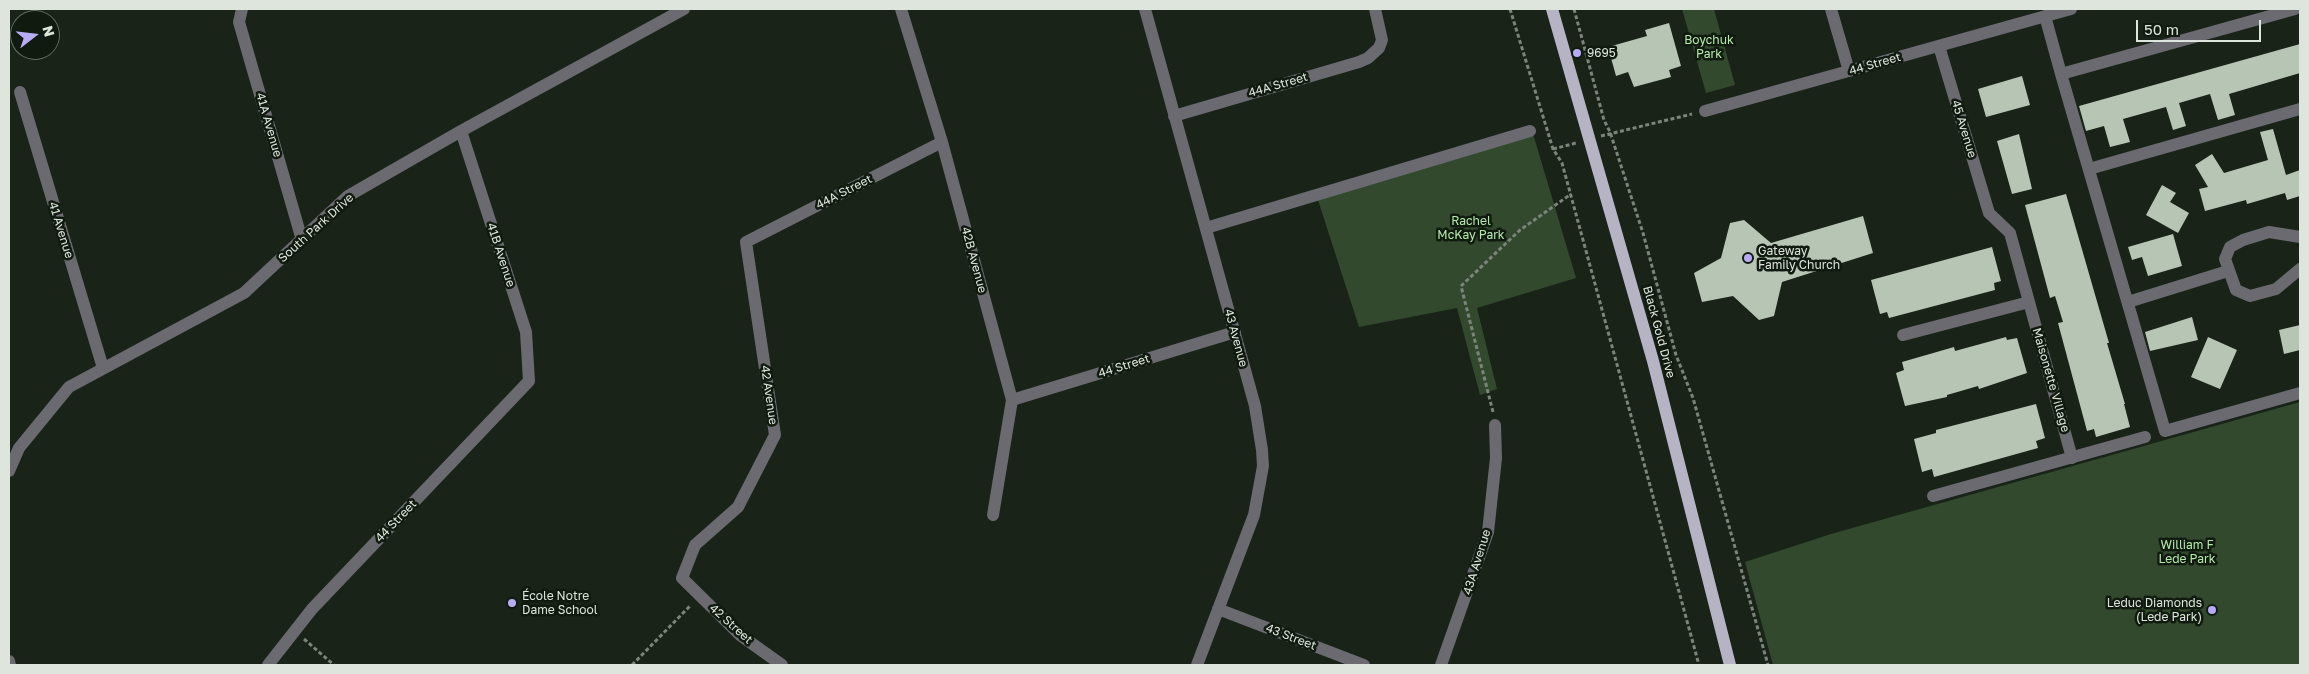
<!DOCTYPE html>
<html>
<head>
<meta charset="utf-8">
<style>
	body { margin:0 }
	#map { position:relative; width:2309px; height:674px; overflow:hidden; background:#192318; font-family:"Golos Text",sans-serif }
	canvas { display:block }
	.frame { position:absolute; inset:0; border:10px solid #dee5dd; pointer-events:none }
	.north { position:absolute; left:10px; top:10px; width:50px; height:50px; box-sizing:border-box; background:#101a0f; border:1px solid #626b61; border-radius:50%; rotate:74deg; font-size:14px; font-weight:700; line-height:20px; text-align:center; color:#dee5dd }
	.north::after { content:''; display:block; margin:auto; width:18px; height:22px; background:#b8abf7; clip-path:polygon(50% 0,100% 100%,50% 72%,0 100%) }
	.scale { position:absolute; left:2136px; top:20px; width:125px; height:22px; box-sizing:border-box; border:2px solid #dee5dd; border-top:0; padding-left:6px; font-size:15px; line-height:18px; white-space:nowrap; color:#dee5dd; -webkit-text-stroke:4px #101a0f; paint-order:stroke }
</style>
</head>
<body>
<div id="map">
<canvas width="2309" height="674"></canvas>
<div class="frame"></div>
<div class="north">N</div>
<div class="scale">50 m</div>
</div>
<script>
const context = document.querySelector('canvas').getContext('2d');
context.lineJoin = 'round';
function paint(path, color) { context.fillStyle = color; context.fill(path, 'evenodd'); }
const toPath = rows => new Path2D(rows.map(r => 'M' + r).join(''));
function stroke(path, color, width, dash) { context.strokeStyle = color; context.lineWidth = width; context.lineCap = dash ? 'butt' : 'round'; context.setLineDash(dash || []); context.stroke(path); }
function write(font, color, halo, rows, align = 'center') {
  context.font = font + ' "Golos Text",sans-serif'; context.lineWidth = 5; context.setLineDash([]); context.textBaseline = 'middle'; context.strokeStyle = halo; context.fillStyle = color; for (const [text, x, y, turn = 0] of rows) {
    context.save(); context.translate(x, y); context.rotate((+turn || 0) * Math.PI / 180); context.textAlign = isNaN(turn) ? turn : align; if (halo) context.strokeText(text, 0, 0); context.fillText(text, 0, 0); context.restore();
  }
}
const green = toPath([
	[1682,9,1714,9,1735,85,1706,93],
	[1531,127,1576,278,1477,308,1497,389,1480,395,1457,308,1359,327,1316,194],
	[2300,402,2300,665,1773,665,1745,562,1831,534]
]);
const building = toPath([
	[1669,23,1681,66,1669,70,1671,77,1634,87,1628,72,1616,76,1608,47,1647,36,1645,30],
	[2300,44,2300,73,2229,94,2235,115,2218,120,2210,94,2179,103,2186,126,2173,130,2166,107,2123,119,2130,142,2110,147,2104,126,2086,131,2079,106],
	[2022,76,2030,105,1986,117,1978,89],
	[2273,129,2286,175,2300,170,2300,196,2287,200,2285,193,2247,204,2246,200,2205,211,2199,189,2208,187,2195,165,2212,154,2224,173,2268,160,2260,132],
	[2019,134,2032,189,2012,194,1997,141],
	[2162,185,2176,193,2170,202,2189,213,2178,233,2146,215],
	[2066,194,2109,343,2107,343,2125,404,2124,404,2130,427,2096,437,2094,429,2087,431,2058,323,2063,322,2055,296,2050,298,2025,205],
	[1863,216,1873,253,1782,282,1774,316,1759,320,1733,296,1702,302,1694,273,1721,258,1730,223,1744,220,1771,243],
	[2173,234,2182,266,2148,276,2142,257,2132,260,2128,247],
	[1992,247,2001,281,1994,283,1995,290,1889,318,1887,312,1880,314,1871,280],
	[2192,317,2198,340,2150,351,2145,332],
	[2300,325,2300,350,2284,354,2279,330],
	[2006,337,2007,340,2017,338,2027,373,1979,389,1978,386,1947,395,1947,397,1905,406,1896,373,1904,370,1902,362,1954,347,1955,351],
	[2208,337,2237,350,2220,389,2191,377],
	[2036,404,2045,438,2036,441,2038,448,1934,477,1932,469,1922,472,1914,439,1936,433,1936,430]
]);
const path = toPath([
	[1510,9,1553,149,1562,163,1699,665],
	[1574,9,1604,120,1610,132,1643,233,1676,355,1693,398,1768,665],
	[1601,136,1692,114],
	[1553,149,1576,143],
	[1493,412,1461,286,1520,230,1571,194],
	[304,639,334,665],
	[632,665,691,605]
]);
const minor = toPath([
	[242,9,239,22,302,240],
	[901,9,942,142,1012,400,993,515],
	[1145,9,1255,406,1262,450,1263,466,1254,515,1197,665],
	[1831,9,1849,71],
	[2045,16,2061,74,2295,9],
	[1939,46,1989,213,2010,233,2072,458],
	[2061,74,2165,431,2300,393],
	[20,92,103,368],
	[1705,111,2071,9],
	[1174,116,1359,62,1368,58,1379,48,1382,40,1375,9],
	[2089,169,2300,109],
	[1206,228,1530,131],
	[2300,237,2269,232,2243,240,2230,247,2225,259,2236,290,2250,296,2276,289,2300,269],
	[2128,302,2228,271],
	[1903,335,2029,302],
	[1012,400,1235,332],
	[9,471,19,448,69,387,244,293,348,196,461,131,684,9],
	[1933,496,2145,437],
	[1218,609,1364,665],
	[9,661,10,665],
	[268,665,312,609,529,381,526,332,461,131],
	[782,665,740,635,682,578,695,545,738,507,775,435,746,242,942,142],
	[1441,665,1488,532,1496,458,1495,425]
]);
const major = toPath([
	[1552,9,1653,361,1730,665]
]);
const markers = [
	[1577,53,5,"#b8abf7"],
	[1748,258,5,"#b8abf7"],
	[512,603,5,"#b8abf7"],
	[2212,610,5,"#b8abf7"]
];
const parkNames = [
	["Boychuk",1709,40],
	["Park",1709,54],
	["Rachel",1471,221],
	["McKay Park",1471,235],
	["William F",2187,545],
	["Lede Park",2187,559]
];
const poiNames = [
	["9695",1587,53],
	["Gateway",1758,251],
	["Family Church",1758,265],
	["École Notre",522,596],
	["Dame School",522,610],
	["Leduc Diamonds",2202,603,"right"],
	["(Lede Park)",2202,617,"right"]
];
const streetNames = [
	["44 Street",1875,64,-16],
	["44A Street",1278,85,-16],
	["41A Avenue",269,125,74],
	["45 Avenue",1964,129,73],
	["44A Street",844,192,-27],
	["South Park Drive",316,228,-42],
	["41 Avenue",61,230,73],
	["41B Avenue",501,255,72],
	["42B Avenue",974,260,75],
	["Black Gold Drive",1659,332,75],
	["43 Avenue",1236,338,75],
	["44 Street",1124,366,-17],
	["Maisonette Village",2051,380,74],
	["42 Avenue",769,395,82],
	["44 Street",396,521,-46],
	["43A Avenue",1477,562,-73],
	["42 Street",731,624,42],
	["43 Street",1291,637,21]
];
paint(green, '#32492e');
paint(building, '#b7c5b5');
stroke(path, '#7c857b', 3, [4, 2.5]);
stroke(minor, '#6b6a71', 12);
stroke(major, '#b6b4c4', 12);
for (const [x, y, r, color] of markers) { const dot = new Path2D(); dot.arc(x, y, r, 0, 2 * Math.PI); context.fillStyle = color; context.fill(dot); stroke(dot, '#101a0f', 2); }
write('12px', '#b6eaad', '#101a0f', parkNames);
write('12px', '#dee5dd', '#101a0f', poiNames, 'left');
write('12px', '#dee5dd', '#101a0f', streetNames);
</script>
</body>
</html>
